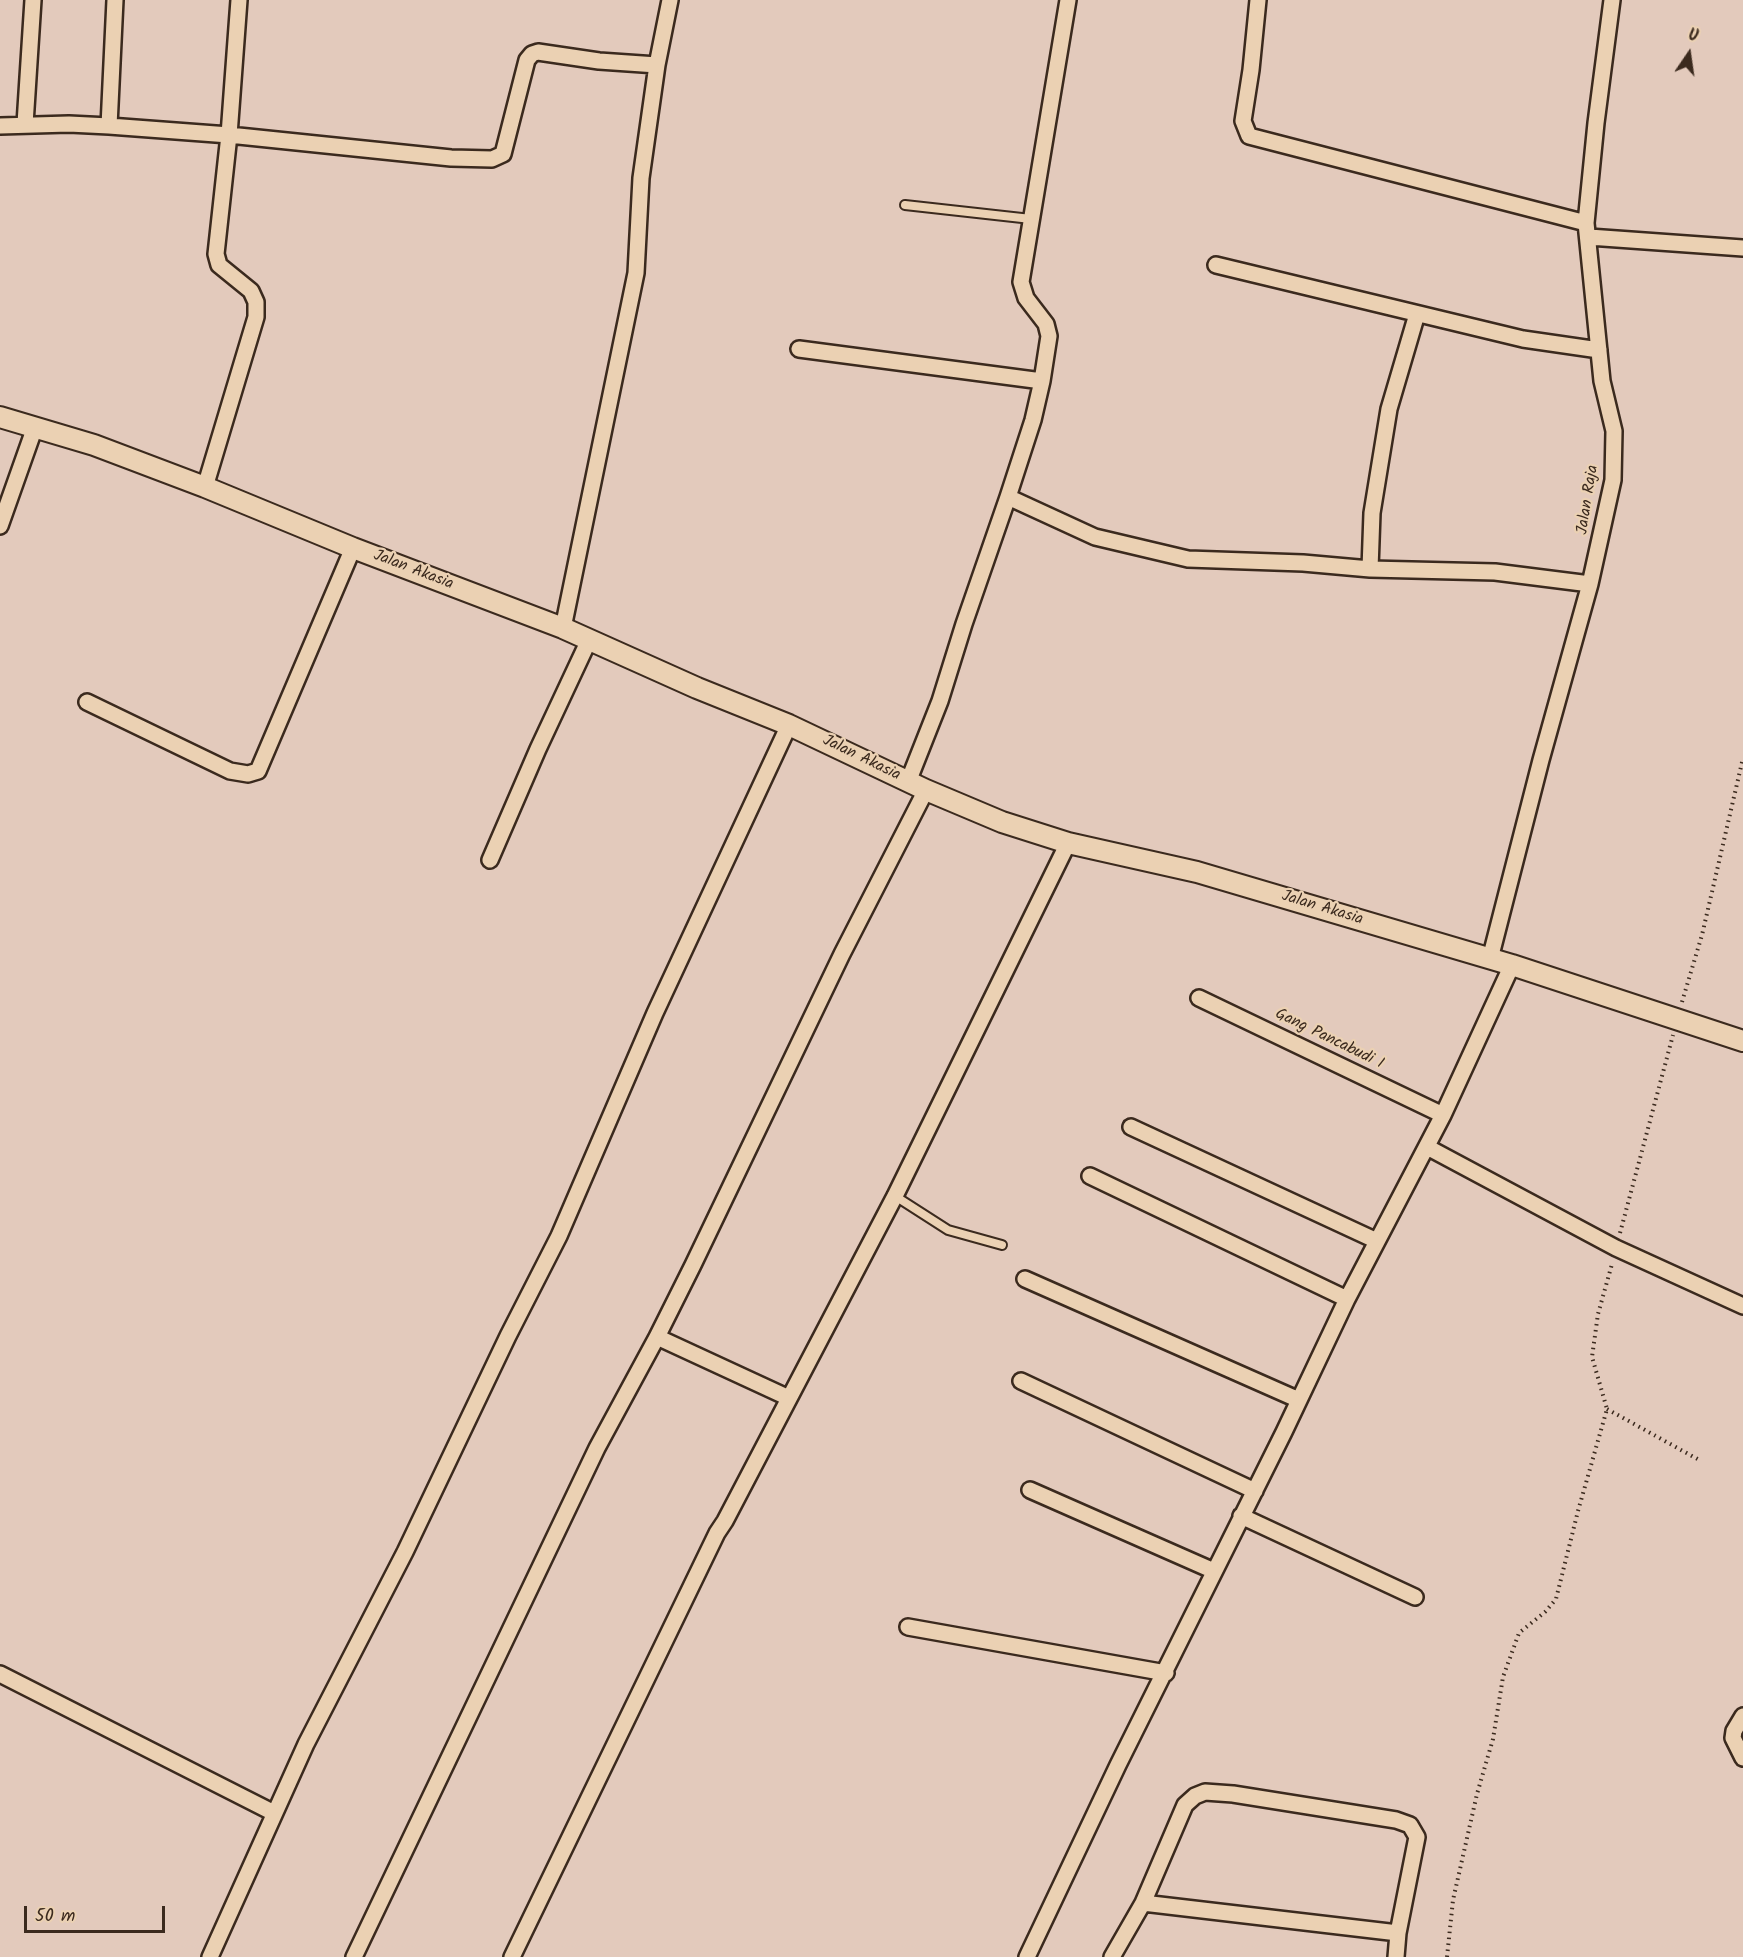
<!DOCTYPE html>
<html>
<head>
<meta charset="utf-8">
<style>
	body { margin:0 }
	#map { position:relative; width:1743px; height:1957px; overflow:hidden; background:#e3cabc; font-family:Kalam,sans-serif }
	canvas { display:block }
	.north { position:absolute; left:1659px; top:24px; width:60px; height:60px; -webkit-text-stroke:4px #ebd1b3; paint-order:stroke; rotate:13deg; font-size:16px; font-weight:700; line-height:24px; text-align:center; color:#3b2a1e }
	.north::after { content:''; display:block; margin:auto; width:21px; height:27px; background:#3b2a1e; clip-path:polygon(50% 0,100% 100%,50% 72%,0 100%) }
	.scale { position:absolute; left:24px; top:1906px; width:141px; height:27px; box-sizing:border-box; border:3px solid #3b2a1e; border-top:0; padding-left:8px; font-size:18px; line-height:21px; white-space:nowrap; color:#3b2a1e; -webkit-text-stroke:4px #ebd1b3; paint-order:stroke }
</style>
</head>
<body>
<div id="map">
<canvas width="1743" height="1957"></canvas>
<div class="north">U</div>
<div class="scale">50 m</div>
</div>
<script>
const context = document.querySelector('canvas').getContext('2d');
context.lineJoin = 'round';
const toPath = rows => new Path2D(rows.map(r => 'M' + r).join(''));
function stroke(path, color, width, dash) { context.strokeStyle = color; context.lineWidth = width; context.lineCap = dash ? 'butt' : 'round'; context.setLineDash(dash || []); context.stroke(path); }
function write(font, color, halo, rows, align = 'center') {
  context.font = font + ' Kalam,sans-serif'; context.lineWidth = 4.5; context.setLineDash([]); context.textBaseline = 'middle'; context.strokeStyle = halo; context.fillStyle = color; for (const [text, x, y, turn = 0] of rows) {
    context.save(); context.translate(x, y); context.rotate((+turn || 0) * Math.PI / 180); context.textAlign = isNaN(turn) ? turn : align; if (halo) context.strokeText(text, 0, 0); context.fillText(text, 0, 0); context.restore();
  }
}
const path = toPath([
	[1682,1002,1702,935,1743,758],
	[1620,1233,1673,1035],
	[1607,1409,1701,1461],
	[1447,1957,1453,1900,1477,1794,1493,1739,1503,1677,1519,1633,1545,1612,1556,1599,1578,1511,1607,1409,1592,1357,1598,1314,1612,1264]
]);
const service = toPath([
	[905,205,1031,219],
	[895,1196,948,1230,1002,1245]
]);
const minor = toPath([
	[1258,0,1251,70,1243,121,1249,136,1586,223],
	[25,124,33,0],
	[0,126,69,124,109,126,229,135,451,158,492,159,503,154,527,60,532,54,538,52,599,61,657,65],
	[109,126,115,0],
	[1589,237,1743,248],
	[1216,265,1523,339,1599,350],
	[799,349,1042,381],
	[205,487,256,317,256,302,251,291,219,265,216,254,229,135,239,0],
	[1008,497,1095,537,1188,559,1303,563,1370,569,1495,572,1590,584],
	[0,526,35,427],
	[1370,569,1372,513,1389,409,1417,314],
	[563,628,636,273,641,178,657,65,670,0],
	[87,702,230,771,248,774,258,771,353,548],
	[908,782,940,701,964,624,1008,497,1033,420,1042,381,1049,336,1046,324,1026,298,1021,282,1068,0],
	[490,860,538,749,589,640],
	[1490,959,1541,760,1590,584,1613,480,1614,431,1602,381,1586,223,1596,123,1612,0],
	[1199,998,1443,1115],
	[1131,1127,1377,1241],
	[1427,1147,1616,1248,1743,1306],
	[1090,1176,1347,1299],
	[1025,1279,1299,1400],
	[657,1337,789,1398],
	[1021,1381,1255,1491],
	[1030,1490,1214,1571],
	[1241,1516,1415,1597],
	[908,1627,1166,1673],
	[0,1674,274,1813],
	[1743,1716,1734,1731,1733,1738,1743,1758],
	[1143,1903,1398,1933],
	[210,1957,306,1744,405,1552,508,1336,559,1236,655,1013,789,725],
	[354,1957,597,1448,657,1337,693,1265,842,954,926,790],
	[512,1957,717,1533,725,1521,895,1196,1068,843],
	[1027,1957,1118,1765,1284,1432,1347,1299,1443,1115,1512,965],
	[1112,1957,1143,1903,1185,1805,1195,1796,1205,1792,1233,1794,1396,1820,1410,1825,1417,1837,1398,1933,1396,1957]
]);
const tertiary = toPath([
	[0,417,94,445,205,487,353,548,563,628,697,688,789,725,926,790,1002,822,1068,843,1197,872,1512,965,1743,1041]
]);
const streetNames = [
	["Jalan Raja",1589,500,-81],
	["Jalan Akasia",413,571,21],
	["Jalan Akasia",861,759,26],
	["Jalan Akasia",1322,909,17],
	["Gang Pancabudi I",1329,1040,26]
];
stroke(service, '#3b2a1e', 12);
stroke(minor, '#3b2a1e', 20);
stroke(tertiary, '#3b2a1e', 24);
stroke(path, '#3b2a1e', 4, [1.5, 4.5]);
stroke(service, '#ebd1b3', 8);
stroke(minor, '#ebd1b3', 15);
stroke(tertiary, '#ebd1b3', 20);
write('16px', '#3b2a1e', '#ebd1b3', streetNames);
</script>
</body>
</html>
